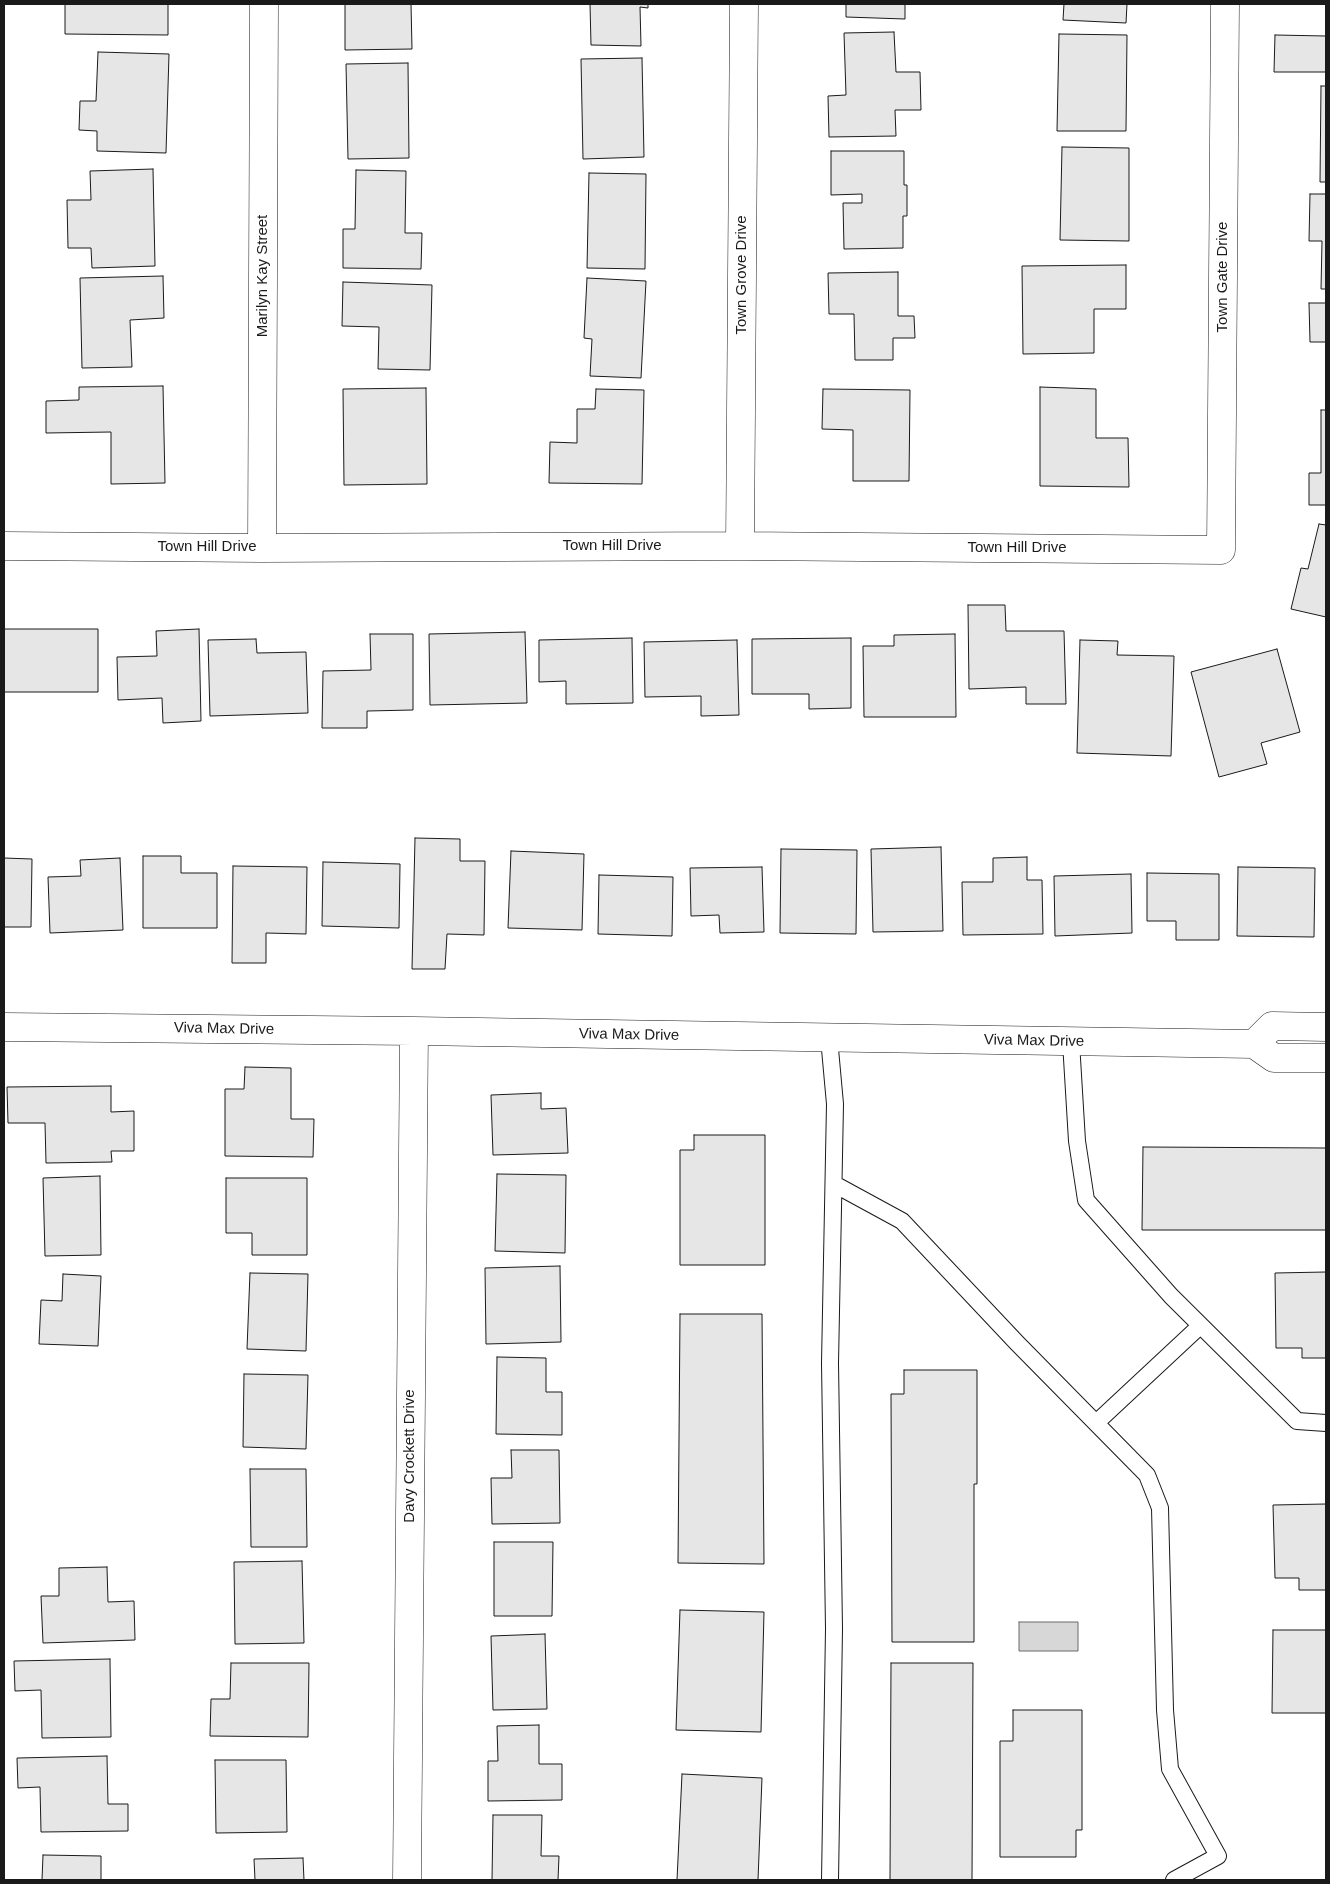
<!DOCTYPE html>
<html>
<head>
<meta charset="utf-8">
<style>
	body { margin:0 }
	#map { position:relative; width:1330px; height:1884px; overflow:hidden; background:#fff; font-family:Helvetica,sans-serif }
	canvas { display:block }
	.frame { position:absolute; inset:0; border:5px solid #1a1a1a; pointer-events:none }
</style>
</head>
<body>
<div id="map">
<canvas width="1330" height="1884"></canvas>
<div class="frame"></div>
</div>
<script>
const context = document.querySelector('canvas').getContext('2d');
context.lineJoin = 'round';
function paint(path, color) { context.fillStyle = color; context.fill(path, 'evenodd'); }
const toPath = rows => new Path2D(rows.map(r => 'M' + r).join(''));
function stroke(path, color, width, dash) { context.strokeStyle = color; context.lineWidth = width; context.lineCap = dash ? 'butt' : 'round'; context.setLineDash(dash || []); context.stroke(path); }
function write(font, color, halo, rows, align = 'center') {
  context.font = font + ' Helvetica,sans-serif'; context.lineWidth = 4; context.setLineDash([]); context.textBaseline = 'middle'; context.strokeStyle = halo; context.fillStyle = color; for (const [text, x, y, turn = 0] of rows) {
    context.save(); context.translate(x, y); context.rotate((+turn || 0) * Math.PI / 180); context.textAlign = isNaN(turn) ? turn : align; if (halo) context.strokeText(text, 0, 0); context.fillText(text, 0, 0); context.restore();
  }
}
const water = toPath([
	[1019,1622,1078,1622,1078,1651,1019,1651,1019,1622]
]);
const building = toPath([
	[65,4,168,4,168,35,65,34,65,4],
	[345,4,411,4,412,49,345,50,345,4],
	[590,4,648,4,648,8,640,7,641,46,591,45,590,4],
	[846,4,905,4,905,19,846,17,846,4],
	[1064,4,1127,4,1126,23,1063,20,1064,4],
	[894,32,896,72,920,72,921,110,895,110,896,136,829,137,828,96,846,95,844,33,894,32],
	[1059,34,1127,35,1126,131,1057,131,1059,34],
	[1275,35,1326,36,1326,72,1274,72,1275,35],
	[98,52,169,54,166,153,97,151,97,131,79,130,80,101,96,101,98,52],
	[642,58,644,157,583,159,581,59,642,58],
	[408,63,409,158,348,159,346,64,408,63],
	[1321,86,1326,86,1326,182,1320,182,1321,86],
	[1062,147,1129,148,1129,241,1060,240,1062,147],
	[831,151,904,151,904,185,907,185,907,216,903,216,903,248,844,249,843,203,862,203,862,194,831,195,831,151],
	[153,169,155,266,92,268,91,248,68,248,67,200,91,200,90,171,153,169],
	[356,170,406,171,405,233,422,233,421,269,343,268,343,229,355,229,356,170],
	[589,173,646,174,645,269,587,268,589,173],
	[1310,194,1326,194,1326,289,1321,289,1322,241,1309,241,1310,194],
	[1126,265,1126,309,1094,309,1094,353,1023,354,1022,266,1126,265],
	[898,272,898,316,914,316,915,338,893,338,893,360,855,360,854,314,829,314,828,273,898,272],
	[163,276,164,318,130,320,132,367,82,368,80,278,163,276],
	[587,278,646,281,641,378,590,376,592,339,584,338,587,278],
	[343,282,432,285,430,370,378,369,379,327,342,326,343,282],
	[1309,303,1326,303,1326,342,1310,342,1309,303],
	[163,386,165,483,111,484,111,432,46,433,46,401,79,400,79,387,163,386],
	[1040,387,1096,389,1096,438,1128,438,1129,487,1040,486,1040,387],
	[426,388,427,484,344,485,343,389,426,388],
	[596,389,644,390,642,484,549,483,550,442,577,443,577,409,595,409,596,389],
	[823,389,910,390,909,481,853,481,853,430,822,429,823,389],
	[1321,410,1326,410,1326,505,1309,505,1309,473,1321,473,1321,410],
	[1319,524,1326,525,1326,617,1291,609,1301,568,1308,569,1319,524],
	[968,605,1005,605,1006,631,1064,631,1066,704,1026,704,1026,687,969,689,968,605],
	[4,629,98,629,98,692,4,692,4,629],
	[199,629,201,721,163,723,162,698,118,700,117,657,157,656,156,631,199,629],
	[525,632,527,703,430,705,429,634,525,632],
	[370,634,413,634,413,710,367,711,367,728,322,728,323,671,371,670,370,634],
	[955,634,956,717,864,717,863,646,894,646,894,635,955,634],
	[632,638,633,703,566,704,566,681,539,682,539,640,632,638],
	[851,638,851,708,809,709,809,694,752,694,752,639,851,638],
	[256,639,257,653,306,652,308,713,210,716,208,640,256,639],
	[737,640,739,715,701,716,701,696,645,697,644,642,737,640],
	[1080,640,1118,641,1117,655,1174,656,1171,756,1077,753,1080,640],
	[1277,649,1300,732,1261,743,1267,764,1219,777,1191,672,1277,649],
	[415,838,460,839,460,861,485,861,484,935,447,934,445,969,412,969,415,838],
	[941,847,943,931,873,932,871,849,941,847],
	[781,849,857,850,856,934,780,933,781,849],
	[511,851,584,854,582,930,508,928,511,851],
	[143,856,181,856,181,873,217,873,217,928,143,928,143,856],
	[1027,857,1027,880,1042,880,1043,934,963,935,962,882,993,882,993,858,1027,857],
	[4,858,32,859,31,927,4,927,4,858],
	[120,858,123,930,50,933,48,877,81,876,80,860,120,858],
	[323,862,400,864,399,928,322,926,323,862],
	[233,866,307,867,306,934,266,933,266,963,232,963,233,866],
	[762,867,764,932,720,933,719,915,691,916,690,868,762,867],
	[1238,867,1315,868,1314,937,1237,936,1238,867],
	[1147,873,1219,874,1219,940,1176,940,1176,921,1147,921,1147,873],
	[1131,874,1132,933,1055,936,1054,876,1131,874],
	[599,875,673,877,672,936,598,934,599,875],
	[245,1067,291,1068,291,1119,314,1119,313,1157,225,1156,225,1089,244,1089,245,1067],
	[111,1086,111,1112,134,1111,134,1151,111,1151,112,1162,46,1163,45,1123,8,1123,7,1087,111,1086],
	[541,1093,541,1109,566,1108,568,1153,493,1155,491,1095,541,1093],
	[694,1135,765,1135,765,1265,680,1265,680,1150,694,1150,694,1135],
	[1143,1147,1326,1148,1326,1230,1142,1230,1143,1147],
	[497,1174,566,1175,565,1253,495,1251,497,1174],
	[100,1176,101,1255,45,1256,43,1178,100,1176],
	[226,1178,307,1178,307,1255,252,1255,252,1233,226,1233,226,1178],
	[560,1266,561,1342,486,1344,485,1268,560,1266],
	[1326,1272,1326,1358,1302,1358,1302,1348,1276,1348,1275,1273,1326,1272],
	[250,1273,308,1274,306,1351,247,1349,250,1273],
	[63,1274,101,1276,98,1346,39,1344,41,1300,62,1301,63,1274],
	[680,1314,762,1314,764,1564,678,1563,680,1314],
	[497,1357,546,1358,546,1392,562,1392,562,1435,496,1434,497,1357],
	[904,1370,977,1370,977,1484,974,1484,974,1642,892,1642,891,1394,904,1394,904,1370],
	[244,1374,308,1375,306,1449,243,1447,244,1374],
	[511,1450,559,1450,560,1523,492,1524,491,1478,512,1478,511,1450],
	[250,1469,306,1469,307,1547,251,1547,250,1469],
	[1326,1504,1326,1590,1299,1590,1299,1578,1275,1578,1273,1505,1326,1504],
	[494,1542,553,1542,552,1616,494,1616,494,1542],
	[302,1561,304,1643,235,1644,234,1562,302,1561],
	[107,1567,108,1602,134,1601,135,1640,43,1643,41,1596,59,1596,59,1568,107,1567],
	[680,1610,764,1612,761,1732,676,1730,680,1610],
	[1273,1630,1326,1630,1326,1713,1272,1713,1273,1630],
	[545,1634,547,1709,493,1710,491,1636,545,1634],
	[110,1659,111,1737,42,1738,41,1690,15,1691,14,1661,110,1659],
	[231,1663,309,1663,308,1737,210,1736,211,1699,230,1699,231,1663],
	[891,1663,973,1663,972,1880,890,1880,891,1663],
	[1013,1710,1082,1710,1082,1830,1076,1830,1076,1857,1000,1857,1000,1741,1013,1741,1013,1710],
	[539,1725,539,1764,562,1764,562,1800,488,1801,488,1761,498,1761,497,1726,539,1725],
	[107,1756,108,1804,128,1804,128,1831,41,1832,40,1787,18,1788,17,1758,107,1756],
	[215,1760,286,1760,287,1832,216,1833,215,1760],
	[682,1774,762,1778,758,1880,677,1880,682,1774],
	[493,1815,542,1815,541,1856,559,1856,558,1880,492,1880,493,1815],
	[43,1855,101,1856,101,1880,42,1880,43,1855],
	[303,1858,304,1880,255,1880,254,1859,303,1858]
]);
const service = toPath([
	[829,1038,835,1104,830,1363,834,1629,830,1880],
	[1071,1042,1077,1141,1086,1200,1171,1296,1297,1421,1326,1423],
	[834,1184,902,1221,1017,1343,1147,1475,1160,1508,1165,1710,1170,1769,1218,1856,1174,1880],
	[1096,1423,1200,1326]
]);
const minor = toPath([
	[4,546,262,548,740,546,1221,550,1225,4],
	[740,546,744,4],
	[262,548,264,4],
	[4,1027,414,1031,1254,1044,1274,1058,1326,1058],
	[1254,1044,1272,1026,1326,1027],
	[407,1880,414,1031]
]);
const streetNames = [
	["Town Grove Drive",742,275,-90],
	["Marilyn Kay Street",263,276,-90],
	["Town Gate Drive",1223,277,-90],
	["Town Hill Drive",612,546],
	["Town Hill Drive",207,547],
	["Town Hill Drive",1017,548],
	["Viva Max Drive",224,1029,1],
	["Viva Max Drive",629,1035,1],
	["Viva Max Drive",1034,1041,1],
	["Davy Crockett Drive",410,1456,-90]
];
paint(water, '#d7d7d7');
stroke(water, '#6a6a6a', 1);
paint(building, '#e6e6e6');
stroke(building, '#1a1a1a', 1);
stroke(service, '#1a1a1a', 18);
stroke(minor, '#1a1a1a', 29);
stroke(service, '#fff', 16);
stroke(minor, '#fff', 28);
write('15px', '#1a1a1a', '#fff', streetNames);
</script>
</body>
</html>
